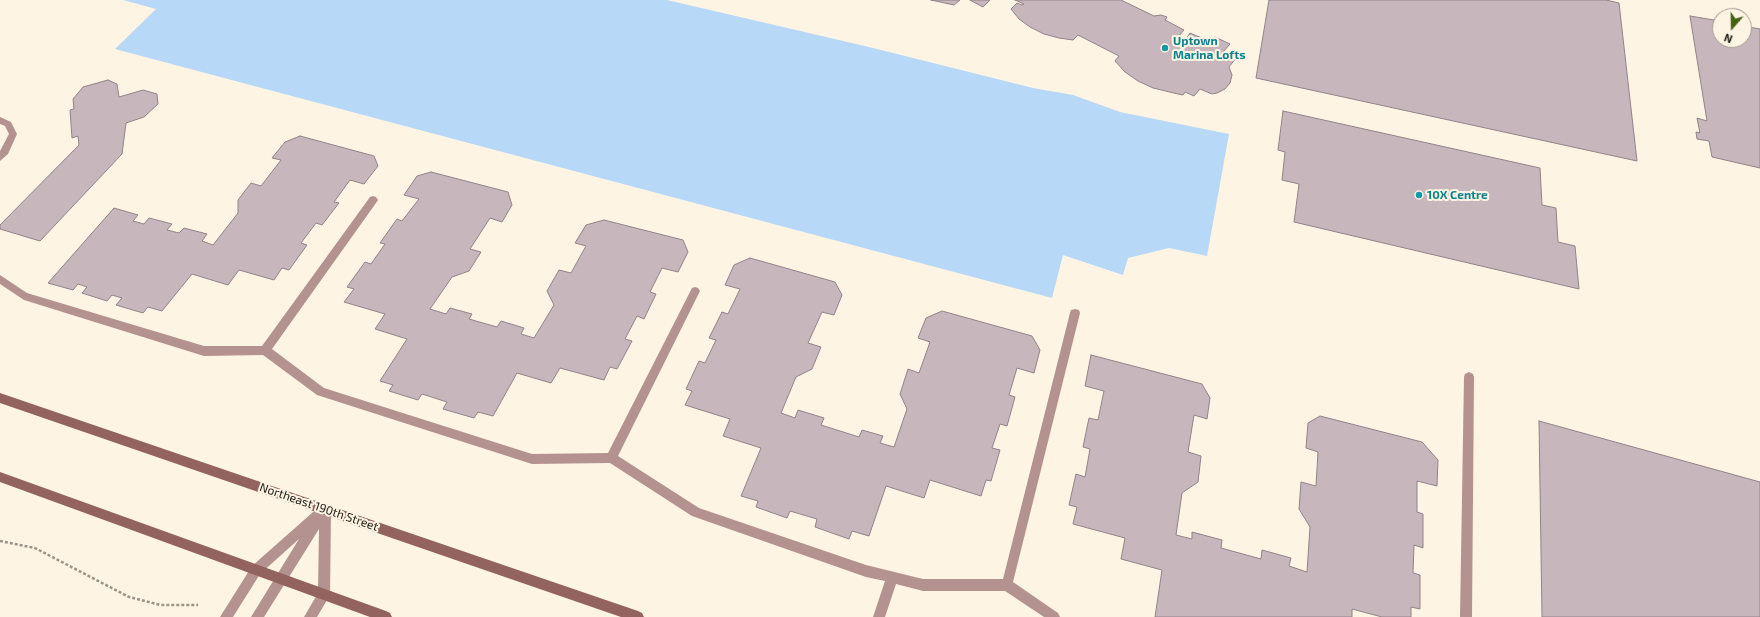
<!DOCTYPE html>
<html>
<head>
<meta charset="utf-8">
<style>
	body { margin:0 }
	#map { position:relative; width:1760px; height:617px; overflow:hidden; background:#fdf4e4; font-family:"Exo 2",sans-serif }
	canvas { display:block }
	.north { position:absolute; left:1712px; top:8px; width:40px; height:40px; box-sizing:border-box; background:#fdf4e4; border:1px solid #a39c90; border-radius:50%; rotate:200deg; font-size:11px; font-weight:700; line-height:16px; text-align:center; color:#1b1812 }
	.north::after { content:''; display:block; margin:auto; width:14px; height:18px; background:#456213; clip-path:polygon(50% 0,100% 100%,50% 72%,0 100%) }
</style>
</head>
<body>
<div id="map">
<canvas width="1760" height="617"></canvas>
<div class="north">N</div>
</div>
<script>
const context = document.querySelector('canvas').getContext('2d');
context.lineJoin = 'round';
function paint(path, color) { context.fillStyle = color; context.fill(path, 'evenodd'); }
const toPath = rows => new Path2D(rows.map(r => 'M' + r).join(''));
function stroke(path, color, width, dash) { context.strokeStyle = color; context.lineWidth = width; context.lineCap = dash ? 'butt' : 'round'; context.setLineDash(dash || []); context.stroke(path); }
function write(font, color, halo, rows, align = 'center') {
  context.font = font + ' "Exo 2",sans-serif'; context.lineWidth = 4; context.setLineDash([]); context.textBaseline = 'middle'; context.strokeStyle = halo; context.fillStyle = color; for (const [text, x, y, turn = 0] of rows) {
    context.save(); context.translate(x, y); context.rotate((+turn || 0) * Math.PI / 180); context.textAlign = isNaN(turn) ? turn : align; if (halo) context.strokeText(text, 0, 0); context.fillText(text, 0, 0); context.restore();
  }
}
const water = toPath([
	[123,0,667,0,869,47,1033,88,1073,95,1120,112,1229,134,1207,256,1169,248,1128,258,1123,275,1063,255,1052,298,115,49,156,9]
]);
const building = toPath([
	[931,0,960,0,954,5,931,0],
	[970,0,990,0,983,7,970,0],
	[1015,0,1121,0,1154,16,1161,15,1167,17,1165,20,1184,30,1179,36,1186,39,1190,33,1211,42,1215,37,1230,44,1223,52,1236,58,1229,67,1232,75,1230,83,1225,89,1217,93,1212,94,1200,89,1194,96,1185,92,1183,95,1178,94,1153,88,1138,81,1125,72,1115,61,1119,56,1078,35,1073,40,1059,38,1044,34,1030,27,1019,19,1011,9,1017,3,1022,5,1024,4,1015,0],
	[1269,0,1606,0,1619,3,1637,161,1256,78,1269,0],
	[1690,16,1720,21,1720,40,1744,40,1744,26,1760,29,1760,168,1712,157,1709,141,1697,139,1696,132,1700,133,1697,118,1707,121,1690,16],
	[108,80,117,84,119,97,143,90,157,94,158,104,144,117,126,123,122,154,40,241,0,229,0,225,79,145,78,136,72,138,70,110,74,109,73,99,83,87,108,80],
	[1283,111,1540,168,1542,205,1556,208,1558,242,1575,246,1579,289,1294,222,1299,184,1282,180,1285,152,1278,150,1283,111],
	[300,136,374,156,378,166,364,184,350,180,334,202,339,203,322,225,316,223,301,243,307,245,289,270,282,268,274,280,239,270,228,285,192,274,162,311,148,307,143,313,116,305,122,298,112,295,107,301,82,293,87,287,78,284,73,290,48,283,114,208,138,215,133,221,144,224,149,218,172,224,167,230,179,233,184,228,207,234,202,241,213,245,238,213,238,200,251,183,261,186,281,160,272,158,285,142,300,136],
	[431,172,508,192,512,205,502,222,490,218,470,249,481,252,469,271,452,277,430,309,446,314,450,308,472,314,469,319,497,327,501,321,524,328,521,334,534,338,554,305,547,291,559,270,571,273,586,246,575,243,586,225,604,220,683,240,688,252,678,272,662,268,650,292,656,294,644,319,637,316,625,339,632,341,617,369,610,367,604,380,560,368,551,383,517,373,493,416,478,412,474,418,443,409,447,402,422,394,418,400,389,391,393,385,380,381,407,339,375,329,385,314,344,302,354,289,347,287,365,262,371,264,385,244,380,243,397,219,402,221,419,199,404,195,417,176,431,172],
	[750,258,835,282,842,295,834,315,822,312,808,343,821,347,812,369,796,377,781,413,795,418,798,410,824,418,821,425,859,437,862,430,883,436,880,443,894,447,907,409,900,394,908,369,919,373,930,342,918,338,926,318,942,311,1032,336,1040,350,1034,373,1017,368,1009,395,1015,397,1007,426,1000,424,992,448,1000,450,991,481,986,480,981,496,930,480,924,498,886,486,869,536,852,531,849,539,815,527,817,519,790,511,787,518,756,507,758,501,741,496,761,448,723,436,730,419,685,405,692,391,686,389,699,361,705,363,716,340,709,338,722,312,728,314,740,289,725,285,734,265,750,258],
	[1091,355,1202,384,1210,398,1207,419,1194,415,1188,452,1201,456,1198,482,1182,493,1176,535,1192,539,1192,532,1222,540,1221,548,1261,559,1262,550,1291,558,1289,566,1307,572,1310,527,1299,509,1301,482,1316,486,1318,452,1306,448,1308,423,1320,416,1422,442,1438,460,1437,486,1417,481,1417,512,1423,514,1423,548,1414,545,1413,573,1420,575,1420,609,1411,607,1411,617,1382,617,1352,609,1352,617,1155,617,1162,570,1121,559,1125,538,1073,524,1077,507,1069,505,1076,474,1085,477,1090,449,1083,447,1089,418,1098,420,1104,391,1085,386,1091,355],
	[1539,421,1760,482,1760,617,1542,617,1539,421]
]);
const path = toPath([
	[0,541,35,548,129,597,160,605,198,605]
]);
const street = toPath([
	[0,117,11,122,17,134,8,154,0,161,0,151,9,134,5,126,0,124,0,117],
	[373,196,376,197,378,200,376,203,272,349,324,388,532,454,608,453,692,288,695,287,698,288,700,291,618,456,699,508,866,565,923,579,1003,579,1070,313,1071,310,1075,309,1079,310,1080,313,1013,582,1058,613,1060,617,1044,617,1005,591,923,591,896,584,885,617,873,617,885,581,866,577,692,516,610,463,532,464,317,395,263,355,204,356,24,300,0,284,0,275,27,293,204,346,262,346,370,197,373,196],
	[1469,372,1473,374,1474,377,1472,617,1460,617,1464,377,1465,374,1469,372],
	[325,504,329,505,331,509,330,595,317,617,304,617,318,593,319,529,264,617,251,617,299,539,260,574,233,617,220,617,252,566,321,505,325,504]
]);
const secondary = toPath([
	[0,393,638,611,642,613,644,617,621,617,0,403,0,393],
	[0,472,386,611,390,613,392,617,370,617,0,482,0,472]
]);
const markers = [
	[1165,48,4,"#0f9aa8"],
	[1419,195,4,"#0f9aa8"]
];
const cultureNames = [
	["Uptown",1173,41],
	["Marina Lofts",1173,55],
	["10X Centre",1427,195]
];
const streetNames = [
	["Northeast 190th Street",319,507,19]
];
paint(water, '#b8d8f7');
paint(building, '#c8b6bd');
stroke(building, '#938289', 1);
stroke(path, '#9b9589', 2.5, [3, 2]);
paint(street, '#b4928f');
paint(secondary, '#92635f');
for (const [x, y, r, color] of markers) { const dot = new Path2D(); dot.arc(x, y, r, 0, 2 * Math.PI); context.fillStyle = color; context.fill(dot); stroke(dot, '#fdf4e4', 1.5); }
write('bold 12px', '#0d838f', '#fdf4e4', cultureNames, 'left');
write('12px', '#1b1812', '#fdf4e4', streetNames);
</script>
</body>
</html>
